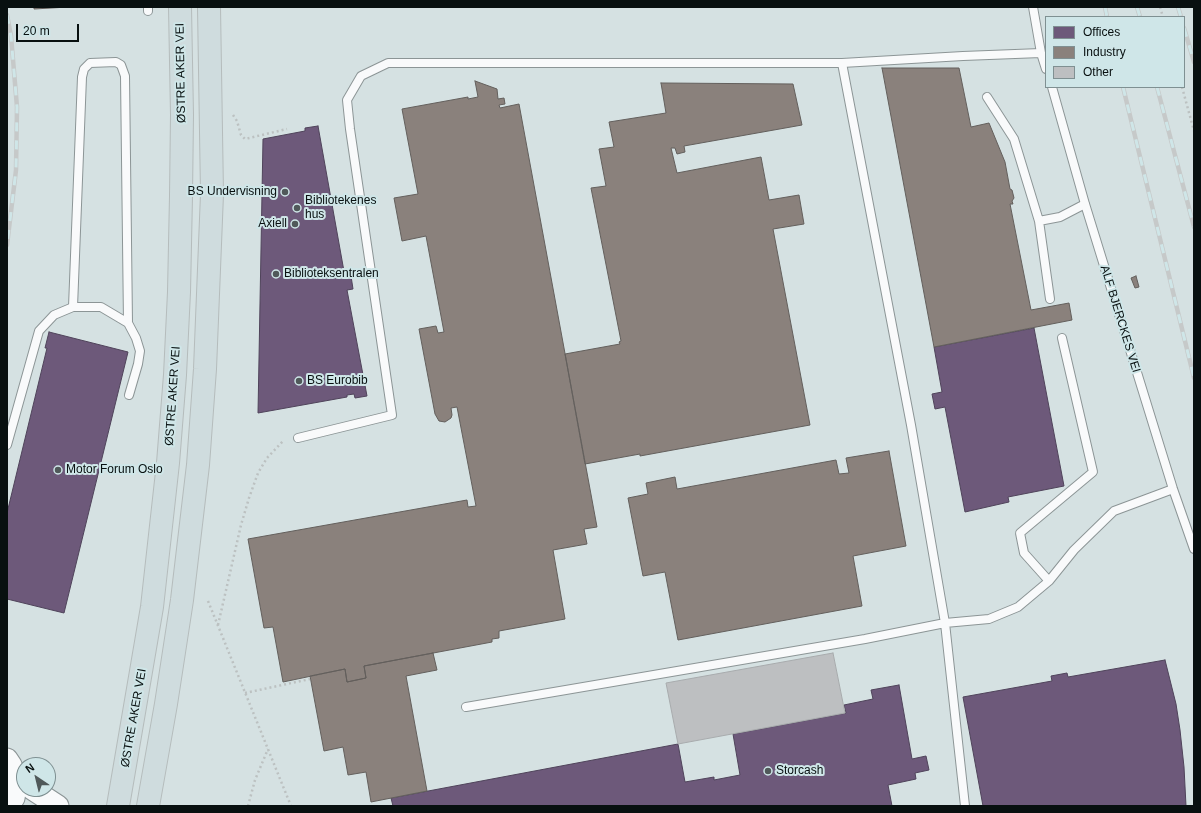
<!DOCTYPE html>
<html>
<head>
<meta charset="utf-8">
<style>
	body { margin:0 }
	#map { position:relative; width:1201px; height:813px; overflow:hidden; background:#d5e1e2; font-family:Helvetica,sans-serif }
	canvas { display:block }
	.frame { position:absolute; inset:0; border:8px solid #081010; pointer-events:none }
	.legend { position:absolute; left:1045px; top:16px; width:140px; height:72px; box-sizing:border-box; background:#cfe6e8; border:1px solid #7f9092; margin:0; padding:5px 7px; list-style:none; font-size:12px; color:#081010 }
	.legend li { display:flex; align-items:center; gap:8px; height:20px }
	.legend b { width:20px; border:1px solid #7f9092 }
	.north { position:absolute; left:16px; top:757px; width:40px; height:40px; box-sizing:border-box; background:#cfe6e8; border:1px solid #7f9092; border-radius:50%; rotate:325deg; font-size:11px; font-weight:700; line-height:16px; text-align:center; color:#081010 }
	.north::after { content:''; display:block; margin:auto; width:14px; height:18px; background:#50595a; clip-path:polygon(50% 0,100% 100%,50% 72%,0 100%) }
	.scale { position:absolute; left:16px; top:24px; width:63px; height:18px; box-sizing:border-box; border:2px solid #081010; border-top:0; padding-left:5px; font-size:12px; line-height:14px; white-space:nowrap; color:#081010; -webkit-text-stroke:3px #cfe6e8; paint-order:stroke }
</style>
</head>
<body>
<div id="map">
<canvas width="1201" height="813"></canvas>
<div class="frame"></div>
<ul class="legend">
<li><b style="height:11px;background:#6d597a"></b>Offices</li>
<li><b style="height:11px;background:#8a817c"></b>Industry</li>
<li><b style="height:11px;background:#bdbfc1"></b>Other</li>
</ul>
<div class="north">N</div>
<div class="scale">20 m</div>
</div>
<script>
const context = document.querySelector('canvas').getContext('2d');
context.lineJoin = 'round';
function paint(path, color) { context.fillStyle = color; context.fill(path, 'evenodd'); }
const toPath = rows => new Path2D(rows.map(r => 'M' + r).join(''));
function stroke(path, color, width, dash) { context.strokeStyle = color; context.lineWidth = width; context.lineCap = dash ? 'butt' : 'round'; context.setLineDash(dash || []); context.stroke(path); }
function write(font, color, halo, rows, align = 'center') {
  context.font = font + ' Helvetica,sans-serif'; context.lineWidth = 4; context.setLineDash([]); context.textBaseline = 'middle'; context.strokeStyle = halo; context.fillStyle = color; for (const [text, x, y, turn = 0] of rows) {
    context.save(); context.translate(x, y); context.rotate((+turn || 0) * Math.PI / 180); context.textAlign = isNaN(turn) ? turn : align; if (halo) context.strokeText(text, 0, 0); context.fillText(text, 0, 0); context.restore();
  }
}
const offices = toPath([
	[318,126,345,277,351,276,353,289,347,290,367,396,355,398,354,394,347,395,347,397,258,413,263,139,305,131,305,128,318,126],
	[1034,328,1064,486,1008,497,1009,502,965,512,945,407,935,409,932,394,942,392,934,347,1034,328],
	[49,332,128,352,64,613,7,599,7,513,47,348,45,348,49,332],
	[1165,660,1176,704,1180,730,1184,767,1186,806,983,806,963,697,1052,681,1051,676,1067,673,1068,677,1165,660],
	[899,685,912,759,926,756,929,770,915,773,916,779,888,785,892,806,393,806,391,798,678,744,685,782,714,777,714,780,740,775,733,734,846,713,844,705,873,699,871,690,899,685]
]);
const industry = toPath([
	[34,7,68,7,34,9,34,7],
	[882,68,959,68,971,127,989,123,1005,162,1010,189,1012,190,1014,198,1012,201,1013,204,1010,204,1031,310,1069,303,1072,320,934,347,882,68],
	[475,81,497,89,498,99,504,98,505,104,499,105,500,108,519,104,597,527,584,529,587,544,553,550,565,619,499,631,499,638,492,639,492,642,364,666,366,678,347,682,345,669,283,682,273,627,264,628,248,539,467,500,468,507,476,506,457,407,451,408,452,415,451,418,445,422,439,421,435,414,419,329,436,326,438,333,444,332,426,236,402,241,394,198,418,194,402,109,468,97,468,99,478,97,475,81],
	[661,83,793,84,802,125,684,146,685,152,677,154,675,148,671,148,677,173,761,157,769,200,799,195,804,224,773,229,810,425,640,456,640,454,585,464,565,354,620,344,619,342,621,341,591,188,606,186,599,149,614,147,609,122,666,113,661,83],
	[1136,276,1139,287,1135,288,1131,278,1136,276],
	[889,451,906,546,853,556,862,606,678,640,665,572,643,576,628,498,648,494,646,483,675,477,677,489,836,460,839,474,849,473,846,458,889,451],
	[433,653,437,670,406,676,427,791,371,802,366,772,348,775,343,747,324,751,310,676,345,669,347,682,366,678,364,666,433,653]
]);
const building = toPath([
	[833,653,845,713,678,744,666,683,833,653]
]);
const path = toPath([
	[1160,7,1163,17],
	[1182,87,1194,131],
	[233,115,237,121,241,135,245,139,287,129],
	[208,601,291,806],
	[218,625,241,525,249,498,258,473,267,458,284,440],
	[245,693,310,679],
	[248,806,255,780,268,749]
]);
const service = toPath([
	[148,7,148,11],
	[1033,7,1041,53,1046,69],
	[842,63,911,425,945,623,965,806],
	[1052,87,1085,204,1173,489,1194,549],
	[987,97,1014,139,1039,221,1060,217,1085,204],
	[1039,221,1050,299],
	[73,307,82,77,84,69,90,63,116,62,121,65,125,76,128,323],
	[298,438,392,415,350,129,347,100,361,76,388,63,842,63,963,56,1041,53],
	[7,445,39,331,54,315,73,307,101,307,128,323,136,338,140,351,138,364,129,395],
	[1049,581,1024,553,1020,533,1093,472,1062,338],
	[466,707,865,639,945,623,989,619,1018,607,1049,581,1074,550,1114,511,1173,489]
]);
const tertiary = toPath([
	[7,759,11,765,15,775,16,786,14,798,9,806],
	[32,789,58,806]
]);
const trunk = toPath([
	[118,806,152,607,168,463,175,375,179,292,181,196,182,115,180,7],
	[148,806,166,704,182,600,198,465,205,369,212,194,209,7]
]);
const rail = toPath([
	[1105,7,1107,17],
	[1137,7,1140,17],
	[1178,7,1181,17],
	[7,15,11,36,17,107,16,170,7,245],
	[1184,28,1194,62],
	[1123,87,1194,378],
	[1157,87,1194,227]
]);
const markers = [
	[285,192,4,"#50595a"],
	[297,208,4,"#50595a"],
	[295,224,4,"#50595a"],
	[276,274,4,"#50595a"],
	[299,381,4,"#50595a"],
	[58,470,4,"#50595a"],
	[768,771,4,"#50595a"]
];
const streetNames = [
	["ØSTRE AKER VEI",181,73,-91],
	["ALF BJERCKES VEI",1120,319,73],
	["ØSTRE AKER VEI",173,396,-86],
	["ØSTRE AKER VEI",134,718,-80]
];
const poiNames = [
	["BS Undervisning",277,192,"right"],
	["Bibliotekenes",305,201],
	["hus",305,215],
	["Axiell",287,224,"right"],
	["Biblioteksentralen",284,274],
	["BS Eurobib",307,381],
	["Motor Forum Oslo",66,470],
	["Storcash",776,771]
];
paint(offices, '#6d597a');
stroke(offices, '#4f435a', 1);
paint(industry, '#8a817c');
stroke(industry, '#635f5c', 1);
paint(building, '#bdbfc1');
stroke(building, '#a8abad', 1);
stroke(service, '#8c9596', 10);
stroke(tertiary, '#8c9596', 23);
stroke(trunk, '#b5bcbc', 24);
stroke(path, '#bcc1c1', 2.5, [2, 3]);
stroke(service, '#f9fafb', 8);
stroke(tertiary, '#f9fafb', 21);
stroke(trunk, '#cfdcde', 22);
stroke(rail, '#c6c9c9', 4.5);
stroke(rail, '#cfe6e8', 3, [9]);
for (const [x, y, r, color] of markers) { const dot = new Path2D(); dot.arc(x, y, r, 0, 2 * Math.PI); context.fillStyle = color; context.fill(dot); stroke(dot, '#cfe6e8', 1.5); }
write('12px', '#081010', '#cfe6e8', streetNames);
write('12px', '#081010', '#cfe6e8', poiNames, 'left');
</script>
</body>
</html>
